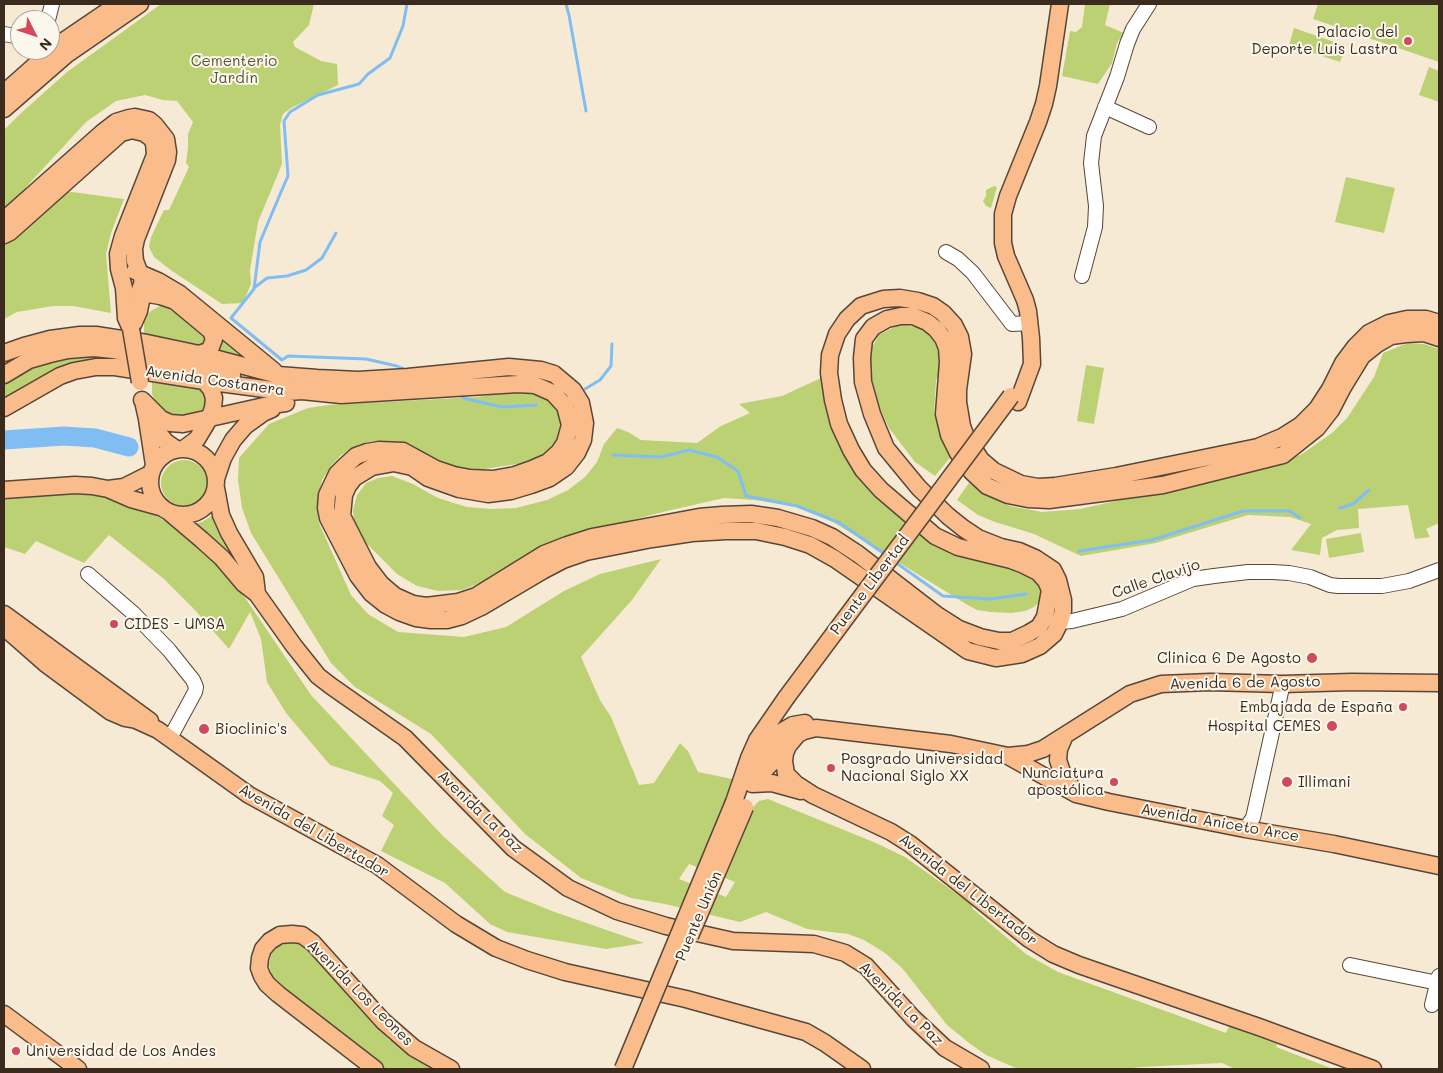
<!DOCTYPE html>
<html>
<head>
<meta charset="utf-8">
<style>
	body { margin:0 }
	#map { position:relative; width:1443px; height:1073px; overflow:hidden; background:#f7ead5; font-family:Mali,sans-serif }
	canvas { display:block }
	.frame { position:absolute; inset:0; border:5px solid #3b2a1e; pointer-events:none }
	.north { position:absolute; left:10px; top:10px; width:50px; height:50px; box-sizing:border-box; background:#fbf7ec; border:1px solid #aea59a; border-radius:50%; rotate:131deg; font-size:14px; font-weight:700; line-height:20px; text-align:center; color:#3b2a1e }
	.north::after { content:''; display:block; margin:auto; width:18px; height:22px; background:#d1495b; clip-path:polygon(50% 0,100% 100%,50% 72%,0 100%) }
</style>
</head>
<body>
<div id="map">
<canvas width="1443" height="1073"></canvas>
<div class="frame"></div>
<div class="north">N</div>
</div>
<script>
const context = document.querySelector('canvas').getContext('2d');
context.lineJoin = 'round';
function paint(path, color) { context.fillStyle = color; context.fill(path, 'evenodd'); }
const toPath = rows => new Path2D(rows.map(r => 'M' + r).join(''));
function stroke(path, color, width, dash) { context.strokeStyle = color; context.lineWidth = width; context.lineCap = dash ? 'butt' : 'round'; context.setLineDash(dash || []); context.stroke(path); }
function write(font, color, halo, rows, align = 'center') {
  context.font = font + ' Mali,sans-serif'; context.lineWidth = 4; context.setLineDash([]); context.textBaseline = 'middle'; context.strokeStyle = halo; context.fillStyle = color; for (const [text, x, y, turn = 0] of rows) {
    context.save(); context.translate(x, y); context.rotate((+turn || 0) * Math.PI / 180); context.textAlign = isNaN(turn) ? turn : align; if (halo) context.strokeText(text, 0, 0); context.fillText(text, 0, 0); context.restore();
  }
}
const green = toPath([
	[161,4,314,4,309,25,293,42,295,47,321,61,337,64,338,85,291,108,283,114,280,125,282,164,258,222,250,270,251,284,243,303,222,304,172,271,154,257,149,247,151,237,164,210,169,210,189,167,186,163,188,148,188,134,193,122,177,101,163,100,145,95,116,101,86,122,4,211,4,130,20,114,67,72],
	[1085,4,1110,4,1105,25,1124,33,1117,43,1112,63,1098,84,1062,76,1070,31,1076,32,1082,27],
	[1318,4,1439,4,1439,62,1313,19],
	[1294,28,1346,46,1340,62,1289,45],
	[1429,67,1439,71,1439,102,1419,95],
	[1346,177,1395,188,1384,233,1335,222],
	[994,186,997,187,991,208,986,206,983,201,986,196,986,190],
	[65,191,124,199,111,233,106,254,111,313,73,306,53,306,17,312,4,319,4,245],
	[164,304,174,308,202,329,207,341,204,345,197,347,144,337,144,318,152,310],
	[904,325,920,328,927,333,934,341,938,350,939,363,941,372,936,380,934,413,939,419,954,453,935,476,915,462,889,428,880,409,870,373,869,359,871,349,879,335,894,327],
	[218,330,262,364,214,353],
	[1408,343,1424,344,1439,349,1439,523,1426,529,1430,537,1415,539,1408,505,1358,509,1359,528,1337,530,1322,538,1320,555,1291,550,1311,524,1290,517,1248,515,1156,543,1081,556,1034,534,995,522,978,515,957,500,971,480,983,491,1010,506,1042,512,1080,509,1280,464,1302,454,1332,433,1347,418,1374,377,1383,353],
	[98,355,151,363,115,362,4,402,4,384,45,362,70,356],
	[1086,365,1104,368,1094,424,1077,421],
	[152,378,199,386,204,389,208,402,204,409,196,415,177,415,168,413,157,404,152,394],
	[821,378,830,410,850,461,948,541,1043,576,1041,600,1034,607,1025,611,1011,613,991,612,977,610,966,604,825,517,801,507,755,500,724,498,667,511,562,538,485,581,462,590,438,591,417,586,397,574,361,538,354,523,353,510,357,495,366,483,378,478,392,476,413,484,438,498,467,507,491,509,516,508,547,500,568,490,585,477,597,462,604,444,617,428,628,432,641,440,697,443,721,426,750,413,739,404,782,396],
	[518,390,536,392,563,408,565,424,558,441,545,455,530,462,478,470,466,470,451,466,401,444,388,441,372,441,360,444,350,449,340,456,332,465,322,480,318,497,317,510,319,523,351,595,368,614,398,632,464,637,506,627,564,591,600,574,661,559,632,600,581,657,600,700,611,717,639,785,654,783,680,743,688,751,698,772,737,780,729,800,751,809,759,801,768,799,876,843,905,857,971,904,973,909,1026,954,1058,972,1226,1033,1229,1026,1277,1044,1276,1047,1333,1069,1235,1069,1222,1063,1142,1067,1123,1069,1018,1069,986,1055,969,1043,947,1025,902,968,885,953,864,940,848,934,807,929,766,912,740,922,665,904,631,898,581,878,525,834,431,734,355,687,331,663,251,533,242,508,238,480,239,458,269,424,308,408,328,405,477,397],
	[689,864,735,882,726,897,679,879],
	'161 483a23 23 0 1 1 46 0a23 23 0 1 1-46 0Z',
	[73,490,108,496,145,509,178,529,205,550,233,580,311,695,443,836,505,892,552,911,644,943,606,949,507,932,490,924,445,883,381,851,394,825,382,816,393,793,380,781,330,765,286,713,267,682,261,639,250,612,229,649,193,608,164,579,109,535,84,563,36,541,25,554,4,547,4,496],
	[213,515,249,580,194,524,202,522],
	[1361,533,1364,552,1329,558,1326,539],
	[298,942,308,948,389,1040,393,1041,412,1056,435,1069,385,1069,276,983,271,973,269,964,272,953,278,946,287,943]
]);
const stream = toPath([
	[407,4,403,26,390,58,368,74,359,84,318,95,290,112,284,121,288,176,281,192,260,242,254,289,231,318,282,360,288,356,366,359,397,366,408,371],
	[566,4,569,15,586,111],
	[254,288,267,278,287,276,306,270,322,258,336,233],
	[585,389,600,380,611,366,612,344],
	[456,394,467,399,502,407,536,405],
	[613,455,661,457,689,450,717,457,738,471,746,496,797,506,840,523,886,555],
	[1340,508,1353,504,1369,490],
	[1079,551,1152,540,1243,511,1290,511,1300,518],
	[895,562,943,596,990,599,1026,594]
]);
const river = toPath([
	[4,440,64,436,95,438,129,447]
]);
const minor = toPath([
	[48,20,52,4],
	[4,34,20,37],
	[1105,107,1149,127],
	[946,252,958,259,973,273,1012,324,1029,323],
	[1082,276,1095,227,1096,206,1091,163,1094,136,1117,77,1127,44,1133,29,1149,4],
	[88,574,133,613,169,650,193,680,196,687,195,692,170,738],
	[1060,622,1072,621,1122,609,1193,579,1214,576,1248,572,1272,572,1289,573,1310,577,1330,585,1338,586,1382,586,1409,581,1439,570],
	[1245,829,1253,818,1281,692,1282,684],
	[1350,965,1438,983],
	[1432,1005,1439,976]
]);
const major = toPath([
	[4,93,59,44,118,4],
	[4,109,66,55,140,4],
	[4,220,103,132,116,122,129,118,135,117,149,120,155,125,166,139,168,152,167,160,136,239,134,249,135,261,143,281,140,290,141,301,139,311,131,329],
	[4,235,10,232,121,133,132,130,144,133,151,138,154,143,155,155,123,236,118,254,119,269,124,288,126,318,131,329],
	[135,271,158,281,180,294,274,371],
	[140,290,148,294,160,296,175,301,211,331,214,339,211,347,208,351,199,354],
	[4,353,24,346,50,339,80,335,96,335,147,343,199,354,278,375,317,378,358,380,408,377,509,367,541,370,554,374,573,390,581,403,585,423,583,440,577,453,566,467,550,478,531,485,511,491,488,494,459,489,428,478,412,467,394,463,372,467,354,478,348,486,344,495,342,516,368,567,381,584,395,596,413,604,426,606,458,602,476,596,544,554,567,545,592,537,699,517,722,515,751,514,778,518,812,528,832,537,858,554,937,615,959,629,980,637,999,641,1012,641,1029,633,1039,627,1045,617,1050,590,1046,581,1038,572,1024,565,1011,560,958,547,935,536,881,490,863,470,851,450,839,424,833,400,829,373,830,355,837,334,847,319,861,306,883,299,900,298,918,301,933,306,943,313,954,325,960,337,963,354,958,390,958,402,962,426,966,437,981,460,994,471,1021,484,1038,487,1055,486,1116,476,1258,447,1282,437,1301,425,1317,409,1330,389,1343,363,1355,347,1369,333,1389,323,1407,319,1426,319,1439,323],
	[4,375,29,360,50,354,68,350,94,348,113,350,232,375],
	[142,400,161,419,170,423,183,424,264,406,286,403],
	[143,401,147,419,154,465],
	[1018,402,1032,364,1031,338,1028,311,1025,300,1006,256,1003,243,1003,214,1008,196,1038,122,1044,104,1048,86,1060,4],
	[4,408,60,376,74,371,96,367,115,367,204,381,288,392,302,391,341,395,518,384,535,385,553,393,565,406,570,425,565,443,559,452,548,462,532,469,515,475,493,479,470,478,454,475,436,469,403,451,379,450,367,452,356,456,346,465,337,474,327,495,326,508,328,518,358,576,371,593,386,605,399,612,416,618,431,620,447,620,462,616,481,607,542,571,563,560,586,552,652,539,692,533,726,531,756,531,785,537,810,545,835,559,968,651,996,658,1022,654,1040,646,1054,634,1060,622,1063,611,1063,600,1058,580,1053,570,1035,558,1019,551,1001,547,978,538,963,528,948,516,919,488,886,448,872,414,863,382,862,358,864,339,873,327,887,319,901,316,913,316,927,322,936,329,943,338,947,348,948,362,944,414,949,435,958,453,972,472,987,486,1008,495,1028,499,1049,500,1163,485,1283,455,1317,428,1331,410,1343,387,1362,356,1377,344,1391,336,1406,334,1424,333,1439,338],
	[147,419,166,442,176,449],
	[185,448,197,439,209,419,213,408,214,398,211,389,204,381],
	'150 482a33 33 0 1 1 66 0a33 33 0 1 1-66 0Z',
	[216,479,223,458,233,440,245,426,263,413,272,409],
	[216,488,221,515,229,533,255,577,257,594],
	[108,489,124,487,150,474],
	[4,490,75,485,92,486,108,489,131,499,160,507],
	[169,512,202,540,222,558,244,584,257,594,294,646,318,676,331,686,405,738,513,848,568,888,617,911,666,926,733,941,814,944,845,953,866,966,913,1018,945,1048,981,1069],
	[4,614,150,721],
	[4,627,46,664,111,712,125,718,136,720,158,730,249,795,377,865,456,924,496,948,527,960,565,972,686,999,806,1032,825,1043,862,1069],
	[1065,735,1059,749,1058,760,1062,772,1074,791],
	[1008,756,1028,754,1043,749,1130,694,1161,684,1210,682,1282,684,1352,682,1439,683],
	[750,770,781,732,793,725,805,723],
	[753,782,788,746],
	[752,784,772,783,801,791],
	[734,802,749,758,757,740,786,698],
	[4,1014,78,1069],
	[375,1069,278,994,267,984,262,976,259,968,260,958,263,949,270,941,280,935,292,934,302,935,313,943,383,1021,414,1048,451,1069],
	[1373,1069,1259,1027,1079,965,1053,954,1029,939,910,844,891,832,813,795,796,784,786,774,784,761,785,753,788,746,798,734,804,731,816,728,951,744,1008,756,1076,794,1109,802,1245,829,1334,844,1439,866]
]);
const majorBridge = toPath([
	[131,329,140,382],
	[786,698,1011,396],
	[690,936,745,807],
	[623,1069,734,802]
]);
const markers = [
	[1408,41,5,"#d1495b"],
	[114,624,5,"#d1495b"],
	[1312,658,6,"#d1495b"],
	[1403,707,5,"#d1495b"],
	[1332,726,6,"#d1495b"],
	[204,729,6,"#d1495b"],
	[831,768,5,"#d1495b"],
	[1114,782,5,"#d1495b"],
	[1287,782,6,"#d1495b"],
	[16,1051,5,"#d1495b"]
];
const poiNames = [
	["Palacio del",1398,32],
	["Deporte Luis Lastra",1398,49],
	["CIDES - UMSA",124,624,"left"],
	["Clinica 6 De Agosto",1301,658],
	["Embajada de España",1393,707],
	["Hospital CEMES",1321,726],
	["Bioclinic's",215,729,"left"],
	["Posgrado Universidad",841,759,"left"],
	["Nacional Siglo XX",841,776,"left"],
	["Nunciatura",1104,773],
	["apostólica",1104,790],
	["Illimani",1298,782,"left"],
	["Universidad de Los Andes",26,1051,"left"]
];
const parkNames = [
	["Cementerio",234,61],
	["Jardín",234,78]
];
const streetNames = [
	["Avenida Costanera",215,381,8],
	["Calle Clavijo",1156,579,-19],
	["Puente Libertad",870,585,-53],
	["Avenida 6 de Agosto",1245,683,-1],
	["Avenida La Paz",480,812,44],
	["Avenida Aniceto Arce",1220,823,10],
	["Avenida del Libertador",314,831,30],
	["Avenida del Libertador",968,890,38],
	["Puente Unión",699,916,-67],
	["Avenida Los Leones",360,993,45],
	["Avenida La Paz",901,1004,45]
];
paint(green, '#bcd174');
stroke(stream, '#80bdf3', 3);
stroke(river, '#80bdf3', 19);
stroke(minor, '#574739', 16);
stroke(major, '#574739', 19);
stroke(minor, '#fff', 14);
stroke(major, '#fabc8b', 16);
stroke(majorBridge, '#574739', 19, []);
stroke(majorBridge, '#fabc8b', 16);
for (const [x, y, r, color] of markers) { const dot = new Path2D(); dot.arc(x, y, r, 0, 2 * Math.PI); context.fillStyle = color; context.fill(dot); stroke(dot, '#fbf7ec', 2); }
write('15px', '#3b2a1e', '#fbf7ec', poiNames, 'right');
write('15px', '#5b5434', '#fbf7ec', parkNames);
write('15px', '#3b2a1e', '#fbf7ec', streetNames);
</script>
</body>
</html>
